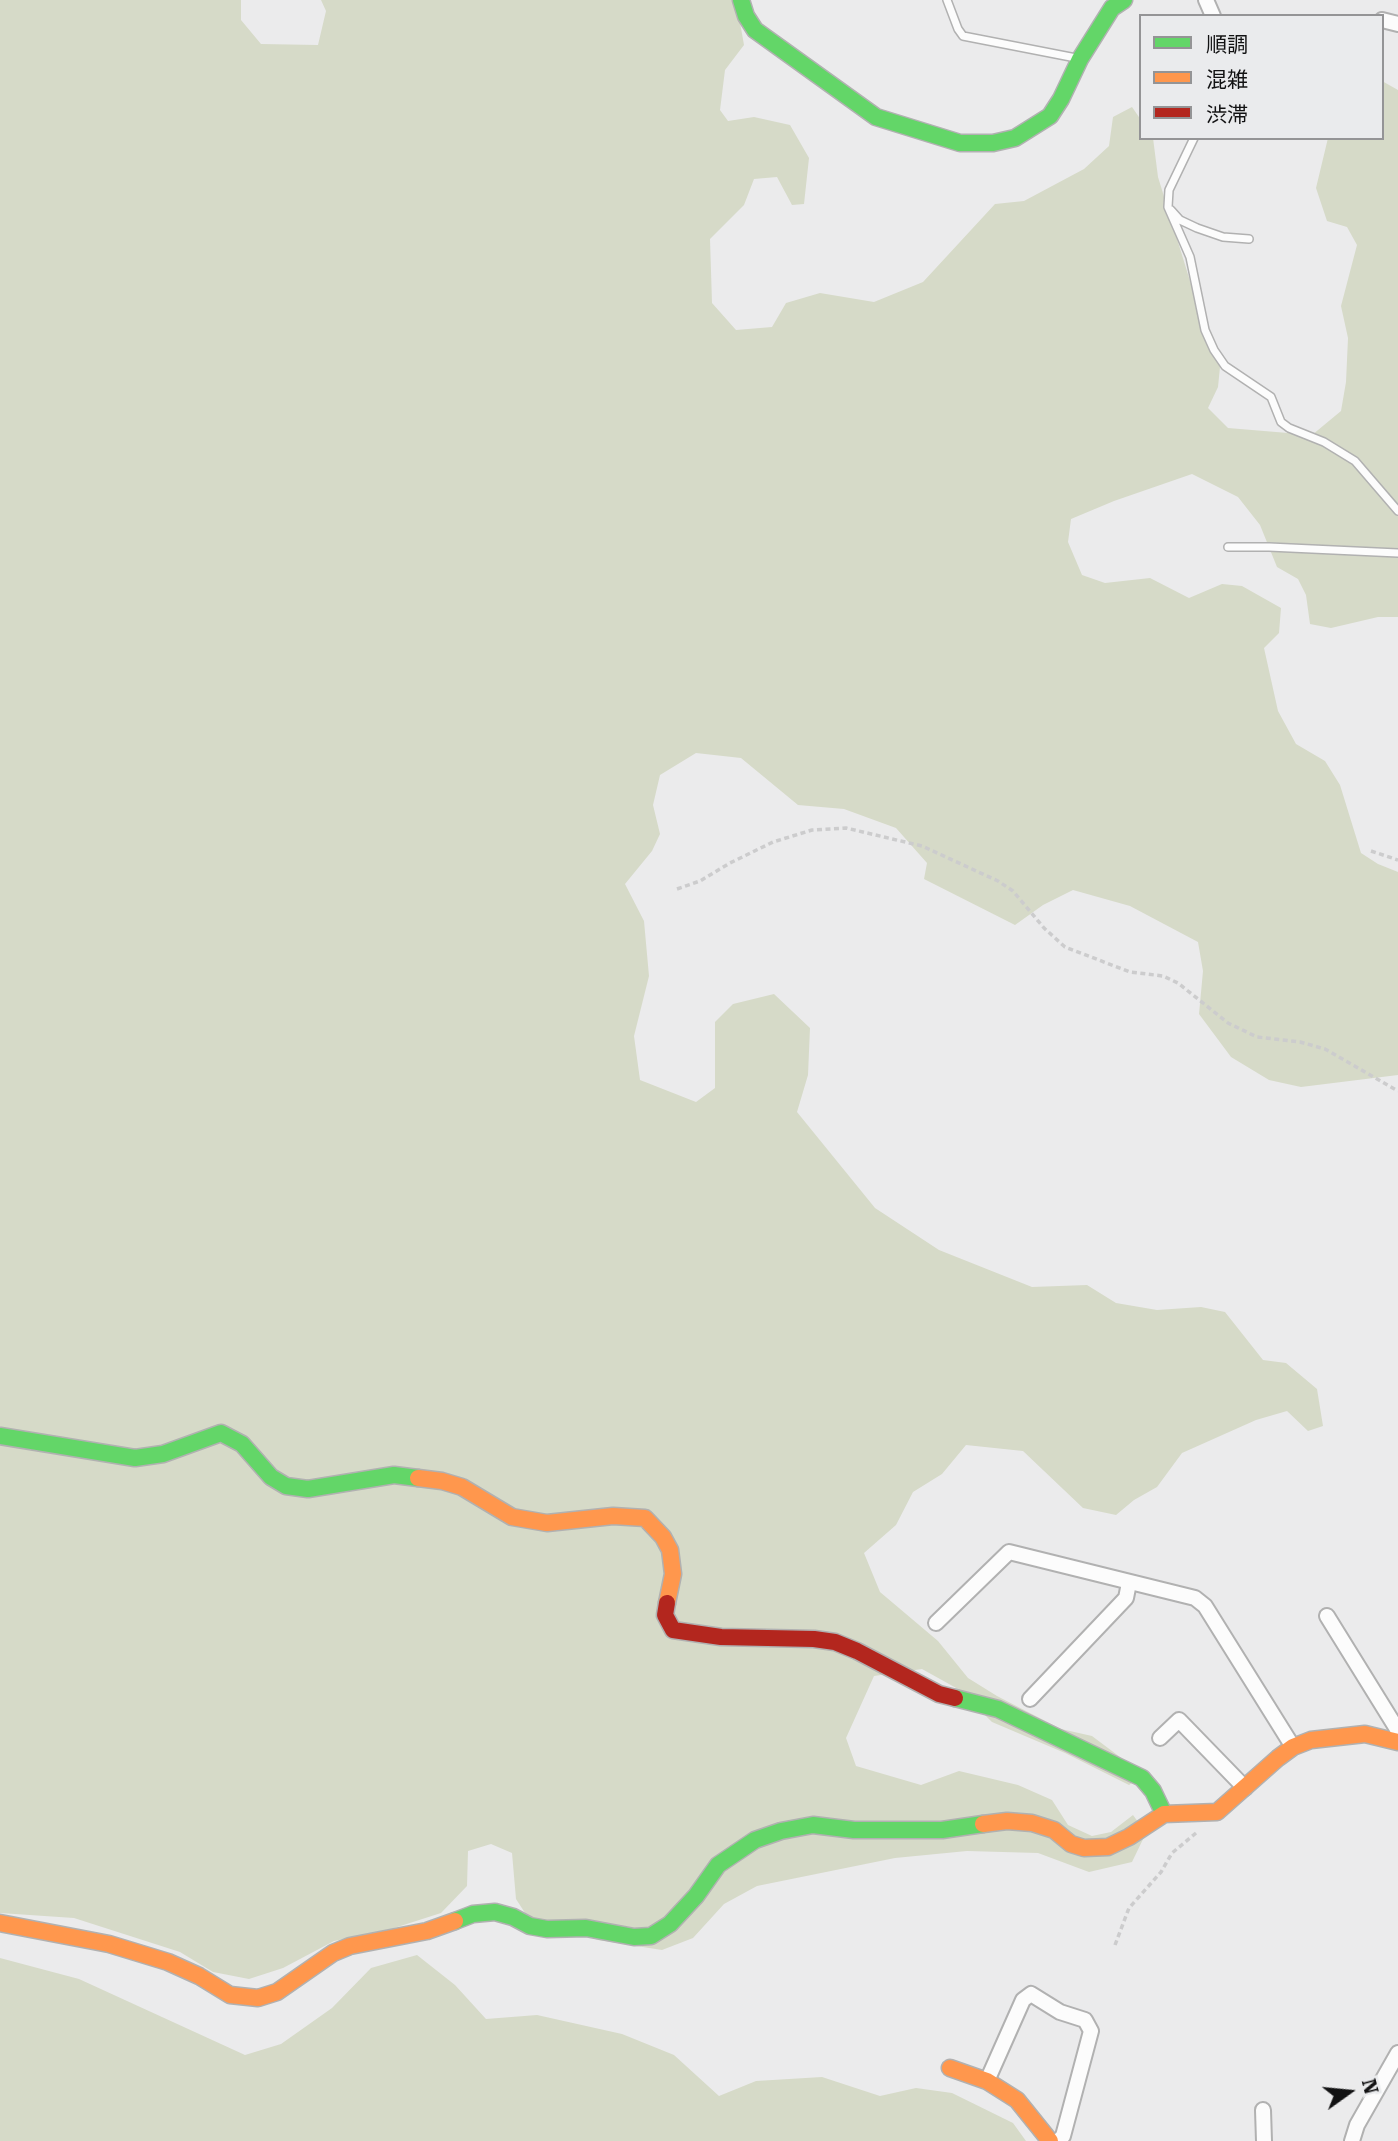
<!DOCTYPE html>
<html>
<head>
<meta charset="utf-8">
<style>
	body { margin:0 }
	#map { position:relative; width:1398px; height:2141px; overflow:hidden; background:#ebebec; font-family:"Roboto Serif","Noto Sans JP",serif }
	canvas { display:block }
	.legend { position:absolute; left:1139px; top:14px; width:245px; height:126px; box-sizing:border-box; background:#eaebed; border:2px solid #949496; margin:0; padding:9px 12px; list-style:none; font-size:21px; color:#121213 }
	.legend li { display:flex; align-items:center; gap:14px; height:35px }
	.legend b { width:35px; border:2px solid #949496 }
	.north { position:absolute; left:1314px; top:2057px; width:70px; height:70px; -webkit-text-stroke:5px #eaebed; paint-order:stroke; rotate:75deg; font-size:19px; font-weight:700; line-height:28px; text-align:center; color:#121213 }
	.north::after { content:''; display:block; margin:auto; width:24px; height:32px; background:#121213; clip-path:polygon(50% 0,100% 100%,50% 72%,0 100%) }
</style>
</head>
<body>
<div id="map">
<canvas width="1398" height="2141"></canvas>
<ul class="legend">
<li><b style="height:9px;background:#63d668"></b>順調</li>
<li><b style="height:9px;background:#ff974d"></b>混雑</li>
<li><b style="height:9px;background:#b3261e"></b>渋滞</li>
</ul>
<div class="north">N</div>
</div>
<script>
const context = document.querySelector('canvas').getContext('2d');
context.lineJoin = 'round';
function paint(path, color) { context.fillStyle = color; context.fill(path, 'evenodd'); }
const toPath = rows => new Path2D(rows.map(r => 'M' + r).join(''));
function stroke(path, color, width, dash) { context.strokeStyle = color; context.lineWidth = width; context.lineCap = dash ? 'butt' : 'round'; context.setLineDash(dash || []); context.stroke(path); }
const green = toPath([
	[0,0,241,0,241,20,261,44,318,45,326,11,321,0,736,0,744,45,725,70,720,110,728,121,754,117,790,125,809,158,804,204,792,205,777,177,754,179,744,205,710,239,712,303,736,330,772,327,786,303,820,293,874,302,923,282,995,204,1024,201,1084,169,1109,146,1113,117,1132,107,1141,120,1141,138,1153,138,1158,177,1194,294,1204,335,1220,367,1218,387,1208,408,1228,428,1312,435,1341,411,1346,382,1348,338,1341,306,1357,245,1347,227,1327,221,1316,188,1328,138,1382,138,1382,81,1398,90,1398,617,1378,617,1331,628,1310,624,1306,595,1298,579,1277,567,1260,525,1238,497,1192,474,1114,501,1071,519,1068,542,1082,575,1105,583,1150,578,1189,598,1222,584,1242,586,1281,608,1279,633,1264,648,1278,711,1296,744,1325,761,1340,785,1361,853,1378,864,1398,872,1398,1075,1301,1087,1269,1080,1231,1057,1199,1014,1203,971,1198,942,1130,906,1073,890,1043,905,1015,925,924,879,927,863,896,828,844,809,798,805,741,758,696,753,660,775,653,805,660,834,652,851,625,884,644,921,649,976,634,1036,640,1080,696,1102,715,1088,715,1022,733,1004,774,994,810,1028,808,1075,797,1112,875,1208,939,1250,1032,1287,1087,1285,1116,1303,1157,1310,1201,1307,1225,1312,1263,1360,1286,1363,1317,1389,1323,1426,1308,1431,1287,1411,1256,1420,1182,1453,1157,1487,1134,1500,1116,1515,1083,1508,1023,1451,966,1445,942,1474,913,1492,896,1525,864,1553,880,1592,938,1641,968,1678,997,1696,1061,1729,1092,1736,1144,1775,1129,1785,1065,1753,992,1722,958,1689,922,1669,874,1676,846,1738,856,1766,921,1785,959,1771,1018,1785,1052,1800,1068,1825,1092,1836,1111,1832,1133,1815,1146,1833,1132,1862,1089,1872,1038,1853,967,1851,895,1858,757,1886,724,1904,693,1938,662,1950,598,1940,527,1916,516,1899,512,1853,491,1844,468,1851,467,1886,441,1913,388,1930,334,1941,283,1968,249,1979,213,1972,180,1952,74,1918,0,1913],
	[417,1955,455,1985,486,2019,537,2015,622,2034,674,2055,719,2096,756,2081,822,2077,880,2096,916,2088,952,2093,1013,2123,1026,2141,0,2141,0,1958,79,1979,245,2055,281,2044,332,2008,371,1968]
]);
const path = toPath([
	[1371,851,1398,860],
	[677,889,700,881,730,863,773,842,812,830,846,828,922,846,998,881,1013,891,1044,928,1065,947,1130,972,1163,976,1178,983,1228,1023,1257,1037,1300,1042,1325,1049,1398,1091],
	[1115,1945,1129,1908,1161,1872,1172,1853,1196,1833]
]);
const lane = toPath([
	[947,0,958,29,963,36,1076,58],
	[1194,138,1169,190,1168,207,1190,257,1205,330,1214,350,1225,366,1271,397,1281,422,1289,428,1324,442,1355,461,1398,511],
	[1171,210,1180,220,1197,228,1223,237,1249,239],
	[1228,547,1269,547,1398,553]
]);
const street = toPath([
	[1206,0,1213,16],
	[1382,20,1398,24],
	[1327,1616,1397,1729,1398,1740],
	[936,1623,1009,1552,1195,1598,1205,1606,1293,1747],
	[1030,1699,1126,1598,1129,1583],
	[1160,1738,1179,1720,1245,1788],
	[987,2081,1023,2000,1031,1994,1060,2012,1085,2020,1091,2031,1063,2136,1058,2141],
	[1263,2110,1264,2141],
	[1352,2141,1357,2125,1398,2053]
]);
const fast = toPath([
	[741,0,746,16,755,30,876,117,960,143,993,143,1015,138,1050,116,1061,99,1080,59,1112,8,1124,0],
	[0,1436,135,1458,163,1454,221,1433,242,1444,271,1477,286,1486,308,1489,394,1475,418,1478],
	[955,1698,998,1709,1142,1778,1153,1791,1164,1814],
	[455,1921,473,1914,495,1912,513,1917,530,1926,547,1929,586,1928,634,1937,651,1936,670,1924,696,1896,718,1865,755,1840,781,1831,813,1825,854,1830,942,1830,983,1824]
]);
const slow = toPath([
	[418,1478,442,1481,462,1487,512,1517,547,1523,613,1516,645,1518,663,1537,670,1550,673,1574,667,1603],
	[983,1824,1007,1821,1032,1823,1054,1830,1071,1844,1084,1848,1108,1847,1129,1837,1164,1814,1217,1812,1278,1758,1293,1747,1311,1740,1365,1734,1398,1742],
	[0,1923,109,1944,168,1962,199,1976,230,1995,258,1998,277,1992,333,1953,350,1946,427,1931,455,1921],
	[950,2068,987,2081,1017,2100,1050,2141]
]);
const jam = toPath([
	[667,1603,665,1615,673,1630,721,1637,814,1639,835,1642,857,1651,939,1694,955,1698]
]);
paint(green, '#d6dac8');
stroke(lane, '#b1b1b1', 10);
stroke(street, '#b1b1b1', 18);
stroke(fast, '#b1b1b1', 19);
stroke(slow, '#b1b1b1', 19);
stroke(jam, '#b1b1b1', 19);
stroke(path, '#cccccd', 3.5, [5, 3.5]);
stroke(lane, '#fcfcfc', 7);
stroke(street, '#fcfcfc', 14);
stroke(fast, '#63d668', 16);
stroke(slow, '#ff974d', 16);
stroke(jam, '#b3261e', 16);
</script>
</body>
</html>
